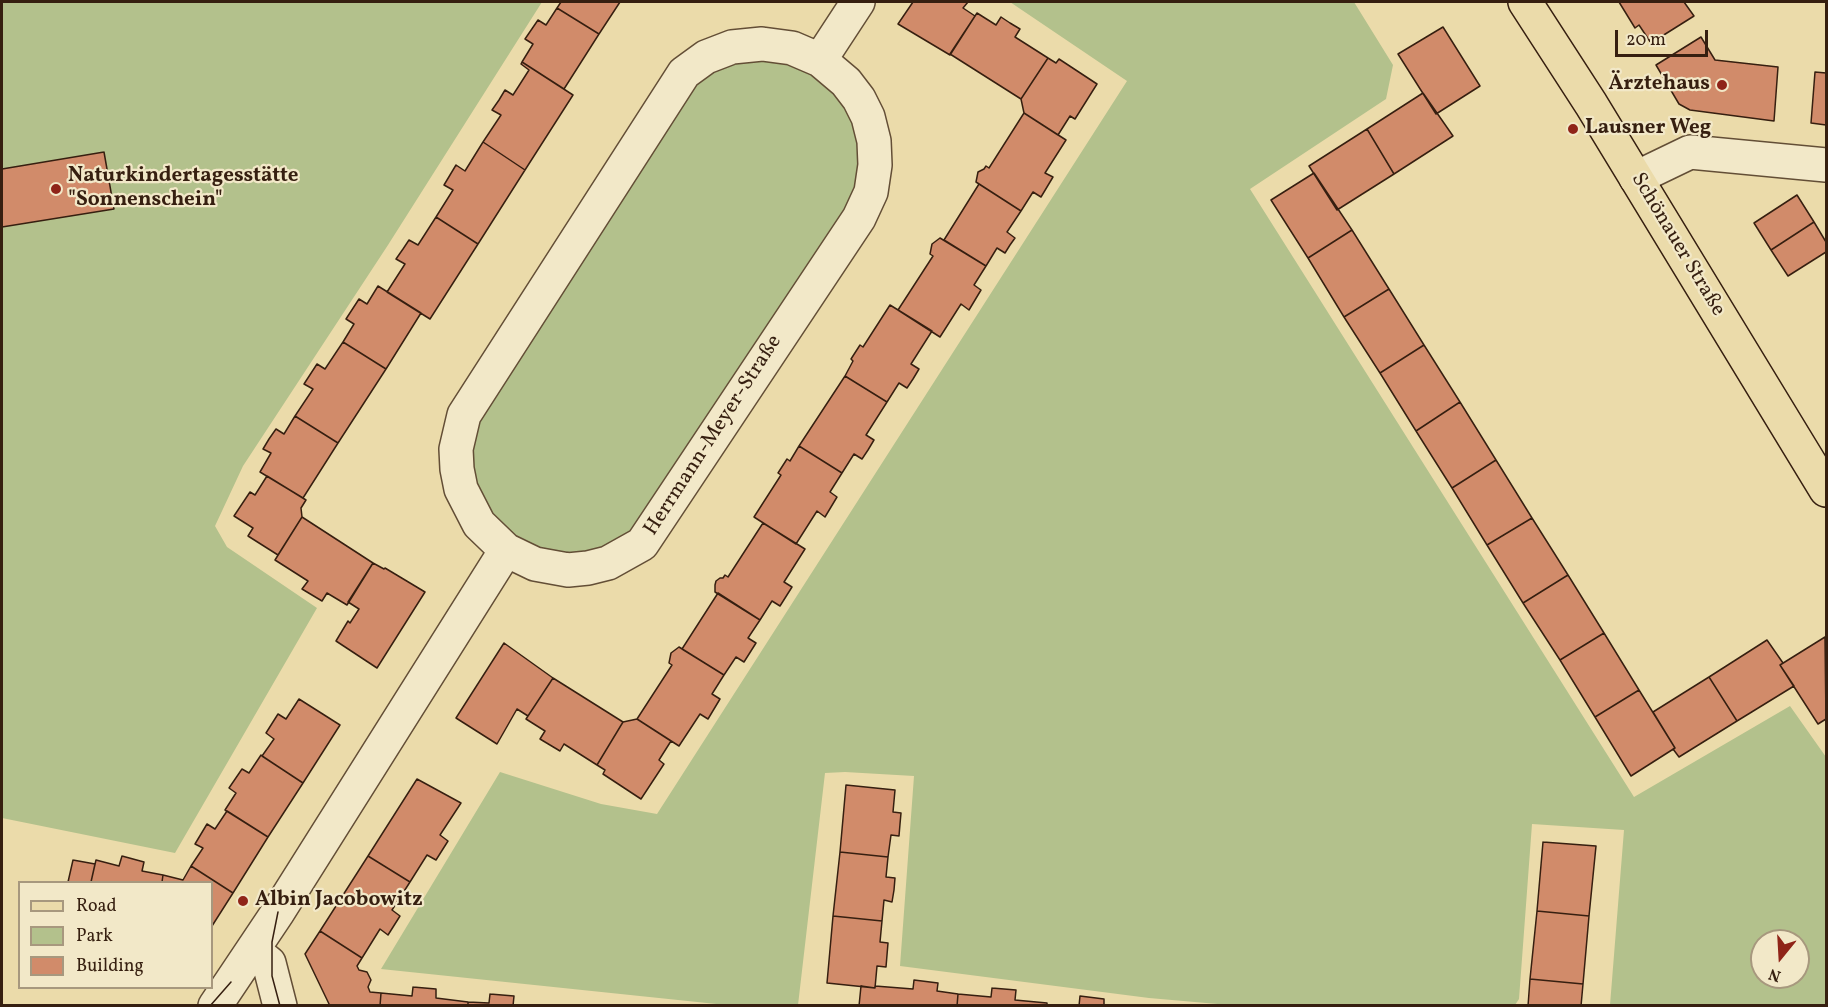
<!DOCTYPE html>
<html>
<head>
<meta charset="utf-8">
<style>
	body { margin:0 }
	#map { position:relative; width:1828px; height:1007px; overflow:hidden; background:#ebdbaa; font-family:Vollkorn,serif }
	canvas { display:block }
	.frame { position:absolute; inset:0; border:3px solid #361f10; pointer-events:none }
	.legend { position:absolute; left:18px; top:881px; width:195px; height:108px; box-sizing:border-box; background:#f2e8c8; border:2px solid #a7987e; margin:0; padding:8px 10px; list-style:none; font-size:18px; color:#361f10 }
	.legend li { display:flex; align-items:center; gap:12px; height:30px }
	.legend b { width:30px; border:2px solid #a7987e }
	.north { position:absolute; left:1750px; top:929px; width:60px; height:60px; box-sizing:border-box; background:#f2e8c8; border:2px solid #a7987e; border-radius:50%; rotate:198deg; font-size:16px; font-weight:700; line-height:24px; text-align:center; color:#361f10 }
	.north::after { content:''; display:block; margin:auto; width:21px; height:27px; background:#8f2418; clip-path:polygon(50% 0,100% 100%,50% 72%,0 100%) }
	.scale { position:absolute; left:1615px; top:30px; width:93px; height:27px; box-sizing:border-box; border:3px solid #361f10; border-top:0; padding-left:8px; font-size:18px; line-height:21px; white-space:nowrap; color:#361f10; -webkit-text-stroke:4px #f2e8c8; paint-order:stroke }
</style>
</head>
<body>
<div id="map">
<canvas width="1828" height="1007"></canvas>
<div class="frame"></div>
<ul class="legend">
<li><b style="height:8px;background:#ebdbaa"></b>Road</li>
<li><b style="height:16px;background:#b3c18c"></b>Park</li>
<li><b style="height:16px;background:#d18b6a"></b>Building</li>
</ul>
<div class="north">N</div>
<div class="scale">20 m</div>
</div>
<script>
const context = document.querySelector('canvas').getContext('2d');
context.lineJoin = 'round';
function paint(path, color) { context.fillStyle = color; context.fill(path, 'evenodd'); }
const toPath = rows => new Path2D(rows.map(r => 'M' + r).join(''));
function stroke(path, color, width, dash) { context.strokeStyle = color; context.lineWidth = width; context.lineCap = dash ? 'butt' : 'round'; context.setLineDash(dash || []); context.stroke(path); }
function write(font, color, halo, rows, align = 'center') {
  context.font = font + ' Vollkorn,serif'; context.lineWidth = 4.5; context.setLineDash([]); context.textBaseline = 'middle'; context.strokeStyle = halo; context.fillStyle = color; for (const [text, x, y, turn = 0] of rows) {
    context.save(); context.translate(x, y); context.rotate((+turn || 0) * Math.PI / 180); context.textAlign = isNaN(turn) ? turn : align; if (halo) context.strokeText(text, 0, 0); context.fillText(text, 0, 0); context.restore();
  }
}
const green = toPath([
	[2,2,542,2,388,245,243,466,215,526,227,547,317,608,175,853,2,818],
	[1010,2,1354,2,1393,65,1386,99,1250,189,1634,797,1790,706,1826,757,1826,1005,1610,1005,1624,830,1532,824,1519,999,1515,1005,1229,1005,1149,998,900,966,914,776,845,772,825,773,798,1005,726,1005,381,969,500,772,601,804,657,814,1127,81],
	[1762,941,1798,941,1798,977,1762,977],
	[762,44,859,99,859,218,608,563,506,550,456,449,684,73]
]);
const building = toPath([
	[561,2,620,2,599,34,557,8,561,2],
	[913,2,968,2,963,8,975,16,950,55,898,24,913,2],
	[1619,2,1684,2,1694,16,1651,43,1639,25,1635,28,1619,2],
	[557,8,599,34,564,89,522,62,533,44,525,39,538,20,546,25,557,8],
	[977,13,996,25,1001,17,1010,23,1020,29,1015,37,1048,58,1021,99,950,54,977,13],
	[1443,27,1480,86,1436,114,1398,54,1443,27],
	[1701,37,1715,60,1778,67,1774,121,1690,110,1679,104,1656,65,1701,37],
	[1048,58,1056,63,1059,59,1097,84,1075,119,1070,116,1058,135,1024,113,1021,99,1048,58],
	[522,62,573,95,525,170,483,142,501,115,492,110,499,100,505,90,513,95,529,70,521,64,522,62],
	[1815,72,1826,73,1826,125,1811,123,1815,72],
	[1423,93,1453,136,1394,174,1367,129,1423,93],
	[1024,113,1066,140,1045,173,1053,177,1041,197,1033,192,1021,211,976,182,978,172,984,169,986,166,989,168,1024,113],
	[1367,129,1394,174,1337,210,1309,166,1367,129],
	[483,142,525,170,478,244,436,217,453,190,444,185,456,165,465,171,483,142],
	[104,152,114,209,2,227,2,169,104,152],
	[1314,173,1352,230,1308,258,1271,200,1314,173],
	[979,184,1021,211,1007,232,1015,238,1010,245,1005,253,997,248,986,266,944,240,979,184],
	[1797,195,1814,222,1771,250,1754,223,1797,195],
	[436,217,478,244,430,319,387,292,405,264,396,259,403,249,409,240,418,245,436,217],
	[1814,222,1826,242,1826,252,1788,276,1771,250,1814,222],
	[1352,230,1389,289,1344,317,1308,258,1352,230],
	[940,238,986,266,974,285,981,290,969,310,961,304,940,337,898,310,933,256,930,254,932,244,940,238],
	[378,286,421,313,386,369,343,342,354,324,346,319,359,299,367,304,378,286],
	[1389,289,1424,345,1380,373,1344,317,1389,289],
	[890,305,932,331,911,364,919,369,913,379,907,388,899,383,887,402,845,376,853,361,851,359,860,345,863,347,890,305],
	[343,342,386,369,338,443,295,416,313,389,304,384,317,364,325,369,343,342],
	[1424,345,1460,402,1416,431,1380,373,1424,345],
	[845,376,887,402,866,435,874,440,868,450,862,459,854,454,842,473,799,446,845,376],
	[1460,402,1496,460,1452,488,1416,431,1460,402],
	[295,416,338,443,303,498,260,472,271,453,263,449,269,439,276,429,284,434,295,416],
	[799,446,842,473,830,492,837,497,825,517,817,511,796,544,754,517,781,475,778,473,787,459,790,461,799,446],
	[1496,460,1532,518,1487,545,1452,488,1496,460],
	[267,476,306,500,301,508,302,517,278,555,248,536,253,528,234,516,250,492,255,495,267,476],
	[302,517,373,563,347,605,327,593,322,601,302,589,308,581,275,560,302,517],
	[1532,518,1568,575,1523,603,1487,545,1532,518],
	[763,523,805,549,784,582,792,587,780,606,772,601,760,620,715,592,715,585,716,581,720,578,723,578,725,575,728,577,763,523],
	[373,563,384,569,385,568,425,592,377,668,336,641,348,621,350,623,359,609,348,602,373,563],
	[1568,575,1604,633,1560,660,1523,603,1568,575],
	[718,593,760,620,748,638,756,643,744,662,736,657,724,675,682,649,718,593],
	[1604,633,1639,690,1595,717,1560,660,1604,633],
	[1825,637,1826,719,1818,724,1780,665,1825,637],
	[1767,640,1783,663,1780,665,1794,686,1737,721,1709,677,1767,640],
	[504,643,553,678,528,716,517,709,497,744,456,718,504,643],
	[679,647,724,675,712,694,720,699,708,719,700,714,679,746,637,719,672,665,669,663,671,653,679,647],
	[1709,677,1737,721,1679,757,1673,749,1675,748,1653,712,1709,677],
	[553,678,623,722,597,765,564,744,560,751,540,739,545,731,526,719,553,678],
	[1639,690,1675,748,1631,776,1595,717,1639,690],
	[299,699,340,725,303,783,262,756,274,739,266,733,278,714,286,719,299,699],
	[637,719,671,741,659,760,664,764,641,799,603,774,605,770,597,765,623,722,637,719],
	[261,755,303,783,268,837,225,810,236,793,229,788,242,769,249,773,261,755],
	[417,779,461,803,440,835,448,841,436,860,427,855,410,882,368,856,417,779],
	[846,785,895,790,893,812,901,813,900,824,899,836,891,835,888,857,840,852,846,785],
	[227,811,268,837,233,893,191,866,203,848,195,844,207,824,215,829,227,811],
	[1543,842,1596,846,1589,916,1537,911,1543,842],
	[840,852,888,857,886,877,895,878,894,890,892,902,884,900,882,921,833,916,840,852],
	[122,856,144,862,142,871,163,875,162,882,91,882,96,860,119,866,122,856],
	[368,856,410,882,392,910,400,916,388,935,380,929,362,958,320,931,368,856],
	[73,860,95,864,91,882,68,882,73,860],
	[191,866,233,893,212,926,212,882,162,882,163,875,183,880,191,866],
	[1537,911,1589,916,1583,984,1530,979,1537,911],
	[833,916,882,921,880,942,888,943,886,967,877,966,875,988,827,983,833,916],
	[320,931,362,958,357,966,359,970,367,972,371,980,368,987,370,992,381,993,380,1006,330,1006,305,954,320,931],
	[1530,979,1583,984,1581,1006,1528,1006,1530,979],
	[914,980,938,983,937,991,958,994,957,1006,859,1006,861,986,875,988,875,986,913,989,914,980],
	[413,987,436,989,436,998,468,1002,468,1006,380,1006,381,993,412,996,413,987],
	[992,988,1016,990,1015,1000,1047,1003,1047,1006,957,1006,958,994,991,997,992,988],
	[490,994,514,996,513,1006,468,1006,468,1002,489,1003,490,994],
	[1080,996,1104,999,1104,1006,1079,1006,1080,996]
]);
const minor = toPath([
	[762,44,792,48,820,60,846,82,859,99,868,117,874,141,875,165,871,192,859,218,642,544,608,563,588,568,568,570,535,564,506,550,479,524,461,489,457,469,456,449,464,415,684,73,706,57,732,47,762,44],
	[820,60,858,2],
	[1636,178,1690,152,1826,165],
	[253,950,269,963,280,1006],
	[215,1006,278,912,506,550]
]);
const primary = toPath([
	[1525,2,1591,104,1826,490]
]);
const tram = toPath([
	[278,912,272,942,272,976,280,1006],
	[210,1006,231,982]
]);
const markers = [
	[1722,85,6,"#8f2418"],
	[1573,129,6,"#8f2418"],
	[56,189,6,"#8f2418"],
	[243,901,6,"#8f2418"]
];
const poiNames = [
	["Ärztehaus",1710,85,"right"],
	["Lausner Weg",1585,129],
	["Naturkindertagesstätte",68,177],
	["\"Sonnenschein\"",68,201],
	["Albin Jacobowitz",255,901]
];
const streetNames = [
	["Schönauer Straße",1677,245,59],
	["Herrmann-Meyer-Straße",714,436,-57]
];
paint(green, '#b3c18c');
paint(building, '#d18b6a');
stroke(building, '#361f10', 1.5);
stroke(minor, '#634e36', 36);
stroke(primary, '#361f10', 36);
stroke(minor, '#f2e8c8', 33);
stroke(primary, '#ebdbaa', 33);
stroke(tram, '#361f10', 1.5);
for (const [x, y, r, color] of markers) { const dot = new Path2D(); dot.arc(x, y, r, 0, 2 * Math.PI); context.fillStyle = color; context.fill(dot); stroke(dot, '#f2e8c8', 2); }
write('bold 21px', '#361f10', '#f2e8c8', poiNames, 'left');
write('21px', '#361f10', '#f2e8c8', streetNames);
</script>
</body>
</html>
